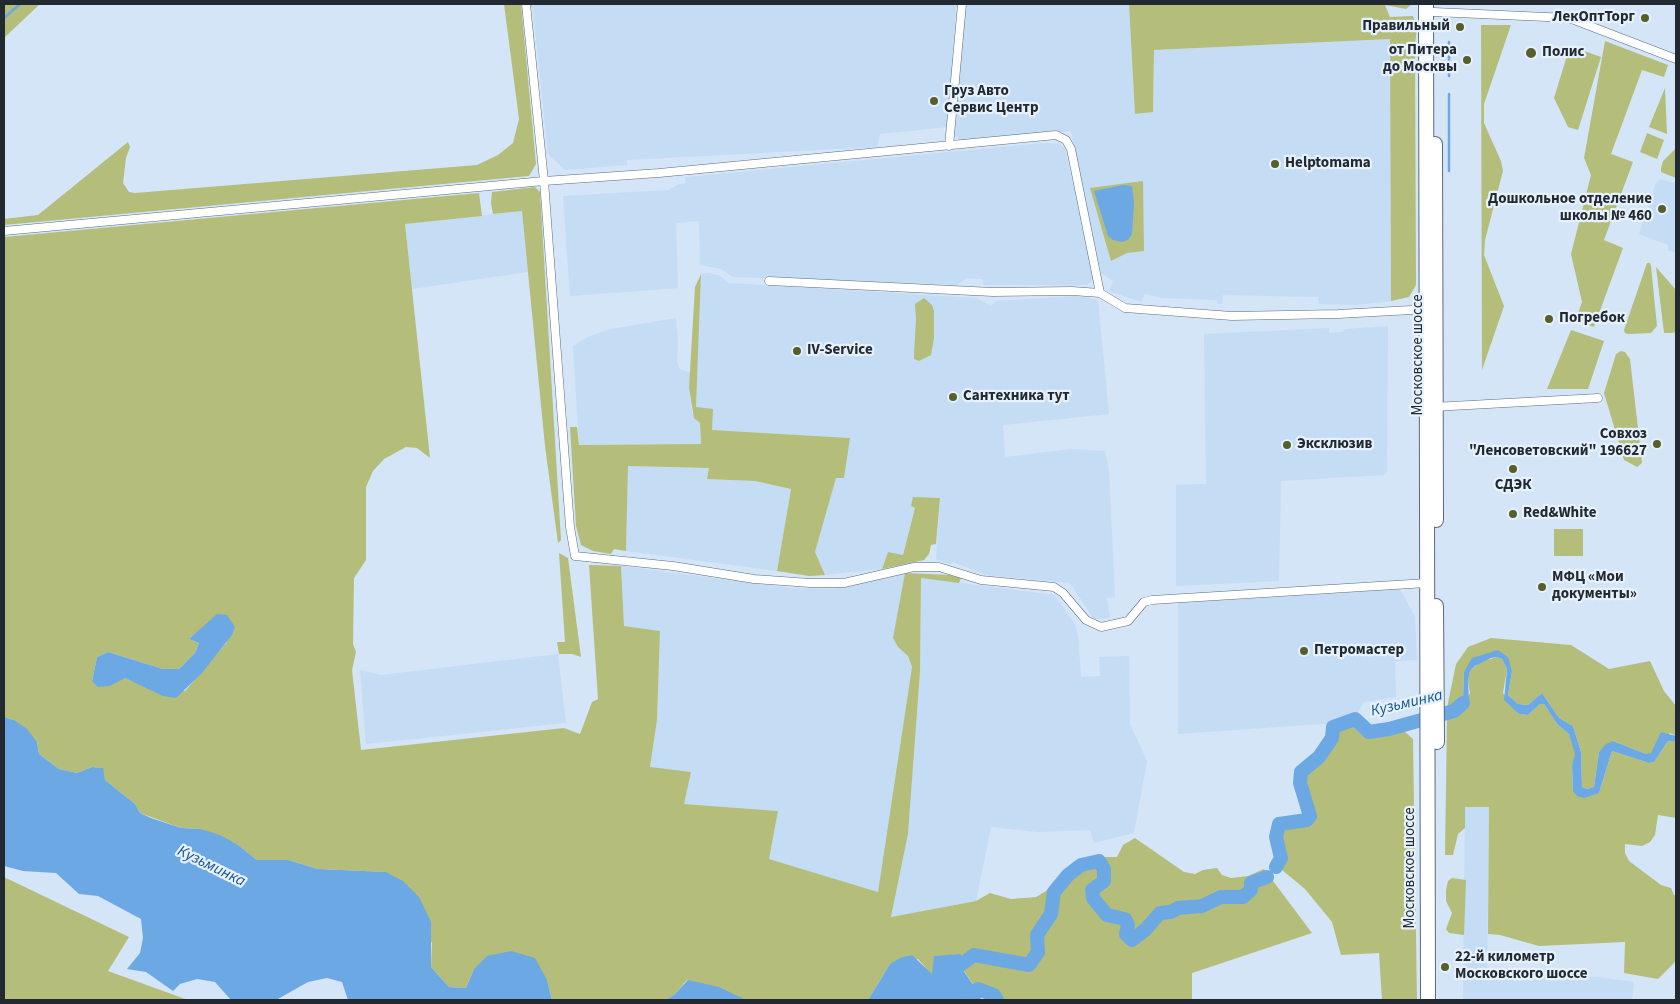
<!DOCTYPE html>
<html>
<head>
<meta charset="utf-8">
<style>
	body { margin:0 }
	#map { position:relative; width:1680px; height:1004px; overflow:hidden; background:#d3e5f7; font-family:"Source Sans 3",sans-serif }
	canvas { display:block }
	.frame { position:absolute; inset:0; border:5px solid #222930; pointer-events:none }
</style>
</head>
<body>
<div id="map">
<canvas width="1680" height="1004"></canvas>
<div class="frame"></div>
</div>
<script>
const context = document.querySelector('canvas').getContext('2d');
context.lineJoin = 'round';
function paint(path, color) { context.fillStyle = color; context.fill(path, 'evenodd'); }
const toPath = rows => new Path2D(rows.map(r => 'M' + r).join(''));
function stroke(path, color, width, dash) { context.strokeStyle = color; context.lineWidth = width; context.lineCap = dash ? 'butt' : 'round'; context.setLineDash(dash || []); context.stroke(path); }
function write(font, color, halo, rows, align = 'center') {
  context.font = font + ' "Source Sans 3",sans-serif'; context.lineWidth = 4.5; context.setLineDash([]); context.textBaseline = 'middle'; context.strokeStyle = halo; context.fillStyle = color; for (const [text, x, y, turn = 0] of rows) {
    context.save(); context.translate(x, y); context.rotate((+turn || 0) * Math.PI / 180); context.textAlign = isNaN(turn) ? turn : align; if (halo) context.strokeText(text, 0, 0); context.fillText(text, 0, 0); context.restore();
  }
}
const built = toPath([
	[529,4,956,4,948,127,880,134,877,147,627,160,627,165,565,170,548,154,533,10],
	[967,4,1129,4,1135,114,1153,112,1154,50,1390,39,1391,301,1356,305,1319,304,1318,297,1223,295,1222,304,1217,304,1217,300,1162,298,1145,294,1141,302,1109,291,1113,281,1101,273,1071,131,961,141,955,135,959,55],
	[1044,143,1059,144,1065,149,1094,279,1087,285,984,285,982,279,966,278,958,285,733,277,721,269,700,265,699,221,676,223,678,288,570,296,563,196,669,190,677,185,686,183,685,177],
	[1661,179,1676,184,1676,253,1668,250,1668,245,1639,234,1656,183],
	[522,211,528,272,412,289,405,224],
	[707,273,719,275,728,283,976,298,991,306,996,301,1078,296,1098,300,1109,414,1003,425,1005,457,1071,449,1105,451,1109,471,1115,597,1107,598,1110,618,1094,619,1070,583,986,575,953,562,950,564,936,559,940,498,915,508,903,556,888,552,882,569,825,575,815,552,836,477,844,478,850,438,712,430,696,408,701,274],
	[676,318,678,341,677,361,680,369,691,373,689,388,691,405,694,418,700,423,701,444,579,445,573,346,588,337,611,329],
	[1388,326,1387,472,1384,475,1281,481,1279,581,1176,586,1176,485,1206,484,1204,334,1329,328,1329,333,1343,332,1345,329],
	[628,466,710,468,708,479,755,481,791,489,777,571,626,551],
	[621,566,791,588,830,589,905,573,898,647,908,656,912,667,878,892,769,859,778,811,684,804,650,767,657,720,660,631,624,626],
	[921,578,1055,595,1075,625,1078,635,1081,677,1100,676,1099,657,1129,656,1130,724,1147,761,1134,833,1094,843,1090,830,1038,832,991,827,976,901,891,917,908,834,920,672],
	[1400,589,1415,617,1417,660,1395,661,1396,697,1364,702,1356,716,1336,723,1178,734,1178,603],
	[558,654,566,723,366,744,360,670,381,675],
	[1465,807,1489,807,1487,973,1598,977,1634,982,1632,999,1648,1000,1463,1000]
]);
const green = toPath([
	[4,4,40,4,4,38],
	[504,4,521,4,536,164,529,176,4,225,4,219,38,215,128,142,130,147,126,158,123,183,129,192,135,193,477,165,498,155,513,143,519,119],
	[1129,4,1412,4,1406,9,1385,5,1390,17,1413,16,1417,28,1415,44,1416,285,1409,297,1391,301,1390,39,1154,50,1153,112,1135,114],
	[1481,25,1511,25,1484,104,1484,123,1501,161,1503,171,1485,240,1484,255,1504,306,1482,370],
	[1605,41,1668,65,1664,77,1642,70,1611,154,1633,162,1604,240,1623,248,1594,327,1575,321,1582,302,1571,254,1591,175,1584,158],
	[1570,46,1601,57,1578,130,1568,127,1554,98],
	[1665,88,1667,134,1649,127],
	[1647,133,1664,140,1657,159,1640,152],
	[1676,148,1676,178,1661,172,1661,168,1663,161],
	[1143,181,1144,251,1127,253,1111,261,1090,188],
	[535,187,540,192,561,540,558,543,545,446,522,211,493,214,491,203,492,192],
	[479,193,482,216,405,224,430,458,417,448,406,447,384,459,373,471,366,487,366,560,354,578,353,644,356,652,352,670,361,750,564,728,580,734,592,702,598,699,589,565,621,566,624,626,660,631,657,720,650,767,691,772,684,804,778,811,769,859,878,892,912,667,908,656,898,647,893,638,905,573,950,575,961,578,959,583,921,578,920,672,908,834,891,917,976,901,990,893,1011,899,1036,897,1046,891,1075,862,1097,857,1117,857,1123,845,1135,838,1184,872,1195,874,1203,870,1217,868,1222,875,1231,878,1248,876,1264,869,1312,933,1192,973,1192,1000,995,1000,974,983,976,989,963,969,961,954,932,975,918,959,890,964,868,1000,746,1000,687,980,674,995,665,1000,552,1000,547,980,474,969,466,988,449,987,431,967,432,943,386,872,318,869,288,860,257,860,238,845,201,829,181,828,140,813,135,804,105,780,102,768,92,767,77,773,59,769,39,754,37,742,14,720,4,717,4,237],
	[202,628,227,642,185,691,136,683,125,678,92,681,97,657,108,652,163,669,179,669,195,653,199,643,189,639],
	[1647,263,1650,263,1651,266,1657,326,1651,333,1628,334,1625,333,1624,330],
	[1656,267,1676,290,1676,332,1672,333,1664,333],
	[701,274,696,407,713,409,712,430,850,438,844,478,836,478,815,552,825,575,809,576,777,571,791,489,755,481,707,479,709,468,628,466,626,551,614,549,611,554,593,551,581,545,576,526,570,427,577,427,579,445,701,444,700,423,694,418,689,388,695,287],
	[924,298,932,305,934,311,934,338,931,355,919,361,914,359,914,355,916,319,915,304],
	[1571,330,1604,341,1588,389,1547,389],
	[1621,351,1625,352,1630,359,1642,463,1637,467,1624,460,1604,393,1616,354],
	[913,497,940,498,936,544,931,545,929,554,924,560,882,569,888,552,903,555,915,508,911,506],
	[1554,529,1583,529,1583,556,1554,556],
	[559,553,568,558,581,657,572,654,559,654,557,642,565,642],
	[1491,638,1571,645,1609,669,1650,661,1664,691,1676,706,1676,736,1670,733,1655,746,1651,754,1646,754,1613,741,1599,752,1594,787,1587,789,1582,787,1581,752,1573,726,1559,718,1542,693,1528,705,1518,704,1508,695,1512,671,1498,650,1464,672,1463,699,1454,708,1447,708,1456,664,1468,647],
	[1497,657,1502,659,1507,669,1503,693,1519,714,1528,715,1540,704,1544,704,1557,724,1569,734,1576,754,1572,765,1573,791,1599,793,1612,751,1649,763,1654,762,1668,741,1676,742,1676,818,1658,815,1655,835,1650,842,1642,846,1625,844,1625,853,1629,861,1661,885,1671,888,1674,895,1676,895,1676,961,1658,979,1624,973,1625,942,1539,946,1500,935,1488,934,1489,807,1465,807,1465,828,1458,834,1453,855,1445,855,1447,717,1456,714,1470,693,1468,681,1470,671,1480,662],
	[1352,726,1367,739,1403,730,1413,739,1417,1000,1382,1000,1379,953,1341,955,1332,922,1305,889,1282,870,1285,857,1281,831,1286,828,1310,825,1315,820,1305,779,1309,771,1320,763,1331,746,1338,730,1342,727],
	[4,877,129,937,108,971,188,1000,4,1000],
	[1452,878,1466,880,1464,935,1449,933,1446,929,1452,913,1446,901,1446,890,1448,881]
]);
const water = toPath([
	[1123,185,1132,186,1134,203,1132,234,1128,240,1122,242,1113,240,1108,236,1094,191],
	[217,614,227,615,235,627,232,635,202,673,176,698,163,696,125,678,110,686,98,687,92,681,97,657,108,652,163,669,179,669,195,653,199,643,189,639],
	[1498,650,1508,657,1512,671,1508,695,1518,704,1528,705,1542,693,1559,718,1573,726,1581,752,1582,787,1587,789,1594,787,1599,752,1606,744,1613,741,1646,754,1651,753,1661,732,1676,736,1676,742,1668,741,1654,762,1649,763,1612,751,1599,793,1584,798,1577,796,1573,791,1572,765,1575,754,1569,734,1557,724,1544,704,1540,704,1528,715,1519,714,1504,700,1507,669,1502,659,1497,657,1491,658,1475,666,1470,671,1468,681,1469,704,1456,714,1447,717,1447,708,1454,708,1463,699,1464,672,1472,658],
	[4,717,14,720,27,729,37,742,39,754,59,769,77,773,92,767,103,768,105,780,135,804,140,813,151,818,181,828,201,829,220,835,238,845,257,860,288,860,318,869,386,872,403,881,419,897,431,922,431,967,449,987,466,988,474,969,487,956,511,951,535,958,547,980,552,1000,348,1000,342,982,327,978,308,982,276,1000,231,1000,215,982,197,979,180,984,173,991,146,972,127,969,140,953,143,938,141,919,98,896,79,894,56,873,23,871,4,866],
	[961,954,963,970,976,989,971,1000,868,1000,890,964,900,958,912,955,932,974,934,956],
	[688,980,719,987,746,1000,665,1000,674,995]
]);
const stream = toPath([
	[4,18,20,4],
	[1449,76,1449,42],
	[1449,94,1449,171]
]);
const river = toPath([
	[1276,867,1281,858,1276,837,1279,824,1307,820,1310,816,1300,783,1301,772,1319,757,1332,738,1333,727,1355,719,1369,732,1389,729,1454,711,1463,703],
	[947,975,974,955,1029,965,1038,952,1037,935,1051,914,1054,892,1068,875,1081,865,1099,861,1104,869,1104,881,1092,890,1093,898,1107,915,1125,919,1128,925,1126,934,1132,940,1146,929,1160,913,1171,912,1178,908,1202,906,1221,897,1243,897,1251,890,1251,883,1267,877],
	[972,1000,978,989,994,995,997,1000]
]);
const street = toPath([
	[526,4,544,181,570,527,575,556,673,566,754,579,810,583,844,583,914,567,939,567,981,580,1054,587,1063,593,1086,620,1101,627,1128,621,1144,602,1152,600,1427,583],
	[1434,12,1569,18,1676,59],
	[949,146,962,4],
	[4,231,544,181,659,173,1056,135,1066,140,1071,149,1100,293],
	[769,281,993,292,1072,291,1100,293,1125,308,1232,316,1338,314,1430,309],
	[1433,407,1598,398]
]);
const highway = toPath([
	[1426,4,1428,1000],
	[1435,144,1436,520],
	[1436,606,1437,742]
]);
const markers = [
	[1645,18,5,"#575d2b"],
	[1460,27,5,"#575d2b"],
	[1531,53,6,"#575d2b"],
	[1467,60,5,"#575d2b"],
	[934,101,5,"#575d2b"],
	[1275,164,5,"#575d2b"],
	[1662,209,5,"#575d2b"],
	[1549,319,5,"#575d2b"],
	[797,351,5,"#575d2b"],
	[953,397,5,"#575d2b"],
	[1657,444,5,"#575d2b"],
	[1287,445,5,"#575d2b"],
	[1513,469,5,"#575d2b"],
	[1513,514,5,"#575d2b"],
	[1542,587,5,"#575d2b"],
	[1304,651,5,"#575d2b"],
	[1445,967,5,"#575d2b"]
];
const poiNames = [
	["ЛекОптТорг",1635,18,"right"],
	["Правильный",1450,27,"right"],
	["от Питера",1457,51,"right"],
	["до Москвы",1457,68,"right"],
	["Полис",1542,53],
	["Груз Авто",944,92],
	["Сервис Центр",944,109],
	["Helptomama",1285,164],
	["Дошкольное отделение",1652,200,"right"],
	["школы № 460",1652,217,"right"],
	["Погребок",1559,319],
	["IV-Service",807,351],
	["Сантехника тут",963,397],
	["Совхоз",1647,435,"right"],
	["\"Ленсоветовский\" 196627",1647,452,"right"],
	["Эксклюзив",1297,445],
	["СДЭК",1513,486,"center"],
	["Red&White",1523,514],
	["МФЦ «Мои",1552,578],
	["документы»",1552,595],
	["Петромастер",1314,651],
	["22-й километр",1455,958],
	["Московского шоссе",1455,975]
];
const streetNames = [
	["Московское шоссе",1419,355,-90],
	["Московское шоссе",1411,868,-90]
];
const waterNames = [
	["Кузьминка",1407,704,-13],
	["Кузьминка",211,867,26]
];
paint(built, '#c4dcf4');
paint(green, '#b4be7a');
paint(water, '#6ca8e3');
stroke(stream, '#6ca8e3', 2.5);
stroke(river, '#6ca8e3', 14);
stroke(street, '#5b6b7b', 9);
stroke(highway, '#5b6b7b', 16);
stroke(street, '#fff', 8);
stroke(highway, '#fff', 14);
for (const [x, y, r, color] of markers) { const dot = new Path2D(); dot.arc(x, y, r, 0, 2 * Math.PI); context.fillStyle = color; context.fill(dot); stroke(dot, '#e6f1fc', 2); }
write('bold 15px', '#222930', '#e6f1fc', poiNames, 'left');
write('15px', '#222930', '#e6f1fc', streetNames);
write('italic 16px', '#16568c', '#e6f1fc', waterNames);
</script>
</body>
</html>
